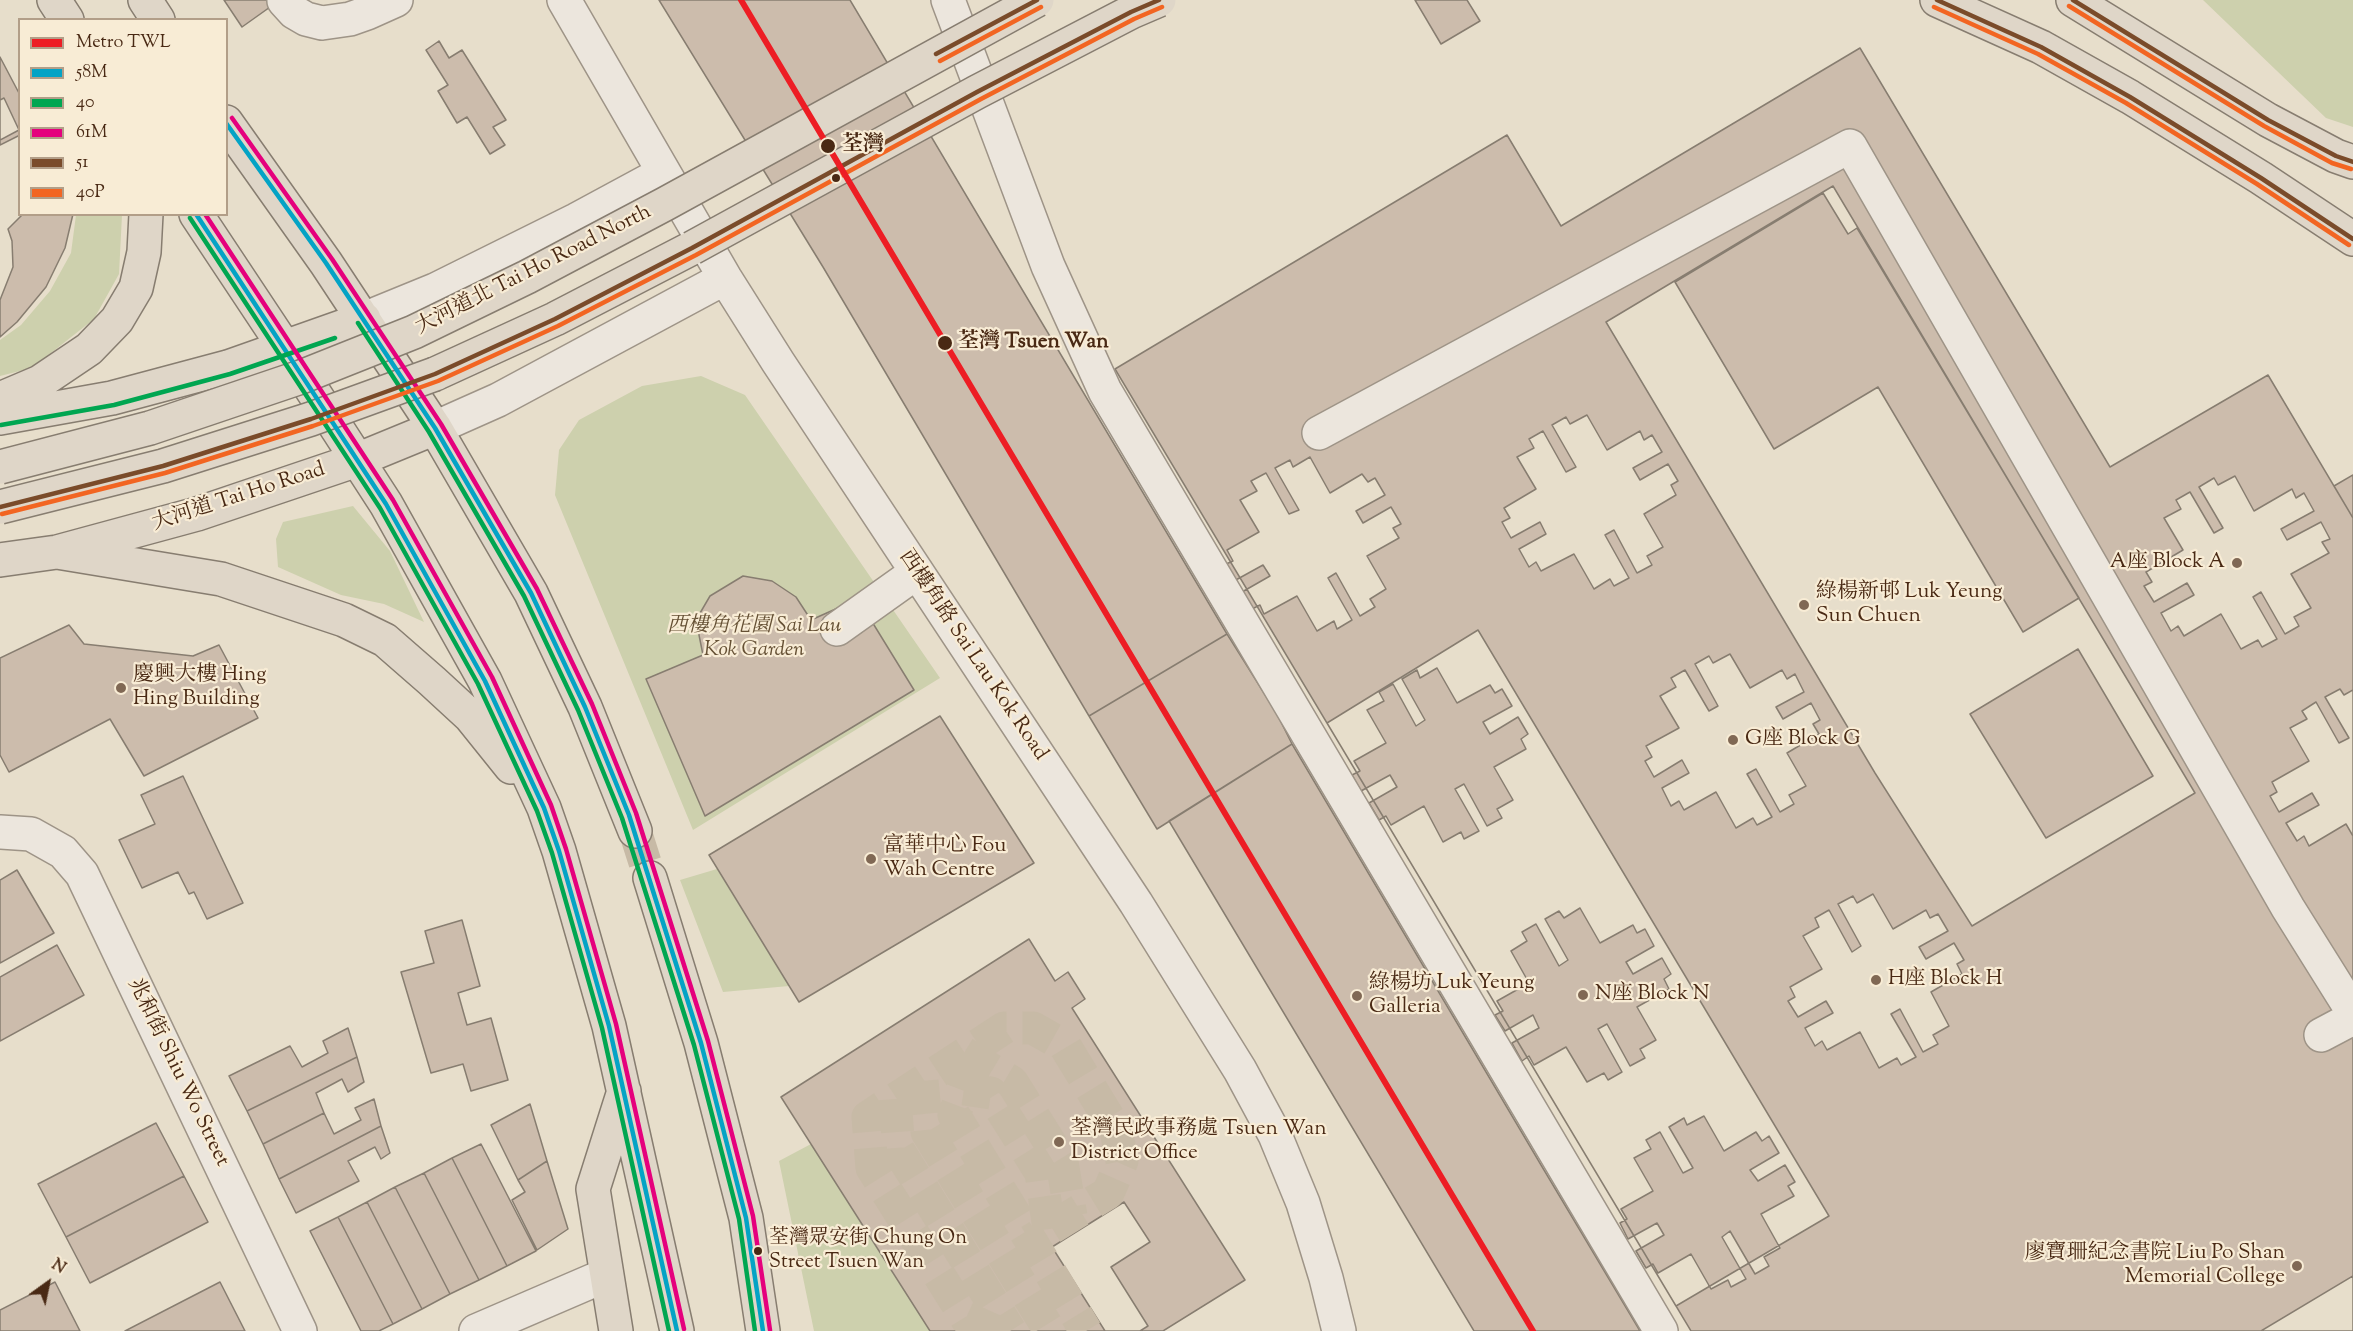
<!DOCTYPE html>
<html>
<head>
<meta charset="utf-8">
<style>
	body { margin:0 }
	#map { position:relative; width:2353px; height:1331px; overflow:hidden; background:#e7decb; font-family:"Sorts Mill Goudy",serif }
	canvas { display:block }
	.legend { position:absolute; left:18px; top:18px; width:210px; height:198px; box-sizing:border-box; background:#f8ecd5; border:2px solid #b29e88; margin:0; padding:8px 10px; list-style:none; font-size:18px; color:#492914 }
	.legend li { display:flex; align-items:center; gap:12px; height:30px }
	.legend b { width:30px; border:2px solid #b29e88 }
	.north { position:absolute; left:18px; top:1253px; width:60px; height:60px; -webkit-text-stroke:4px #f8ecd5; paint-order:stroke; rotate:33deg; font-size:16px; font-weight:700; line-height:24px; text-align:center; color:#492914 }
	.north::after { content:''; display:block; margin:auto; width:21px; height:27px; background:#492914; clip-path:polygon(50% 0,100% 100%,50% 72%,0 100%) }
</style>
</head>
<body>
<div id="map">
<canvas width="2353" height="1331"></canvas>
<ul class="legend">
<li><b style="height:8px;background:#ed1d24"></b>Metro TWL</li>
<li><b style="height:8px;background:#04a3c5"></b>58M</li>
<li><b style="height:8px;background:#00a651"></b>40</li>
<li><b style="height:8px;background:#e5007d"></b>61M</li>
<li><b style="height:8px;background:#7a4b2a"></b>51</li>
<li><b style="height:8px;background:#f26522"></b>40P</li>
</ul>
<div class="north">N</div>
</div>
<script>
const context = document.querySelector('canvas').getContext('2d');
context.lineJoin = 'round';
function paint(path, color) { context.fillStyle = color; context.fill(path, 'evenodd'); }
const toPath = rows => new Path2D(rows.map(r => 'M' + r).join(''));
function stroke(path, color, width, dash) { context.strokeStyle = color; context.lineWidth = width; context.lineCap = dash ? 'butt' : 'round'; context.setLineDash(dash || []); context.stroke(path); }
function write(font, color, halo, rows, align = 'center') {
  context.font = font + ' "Sorts Mill Goudy","Noto Serif TC",serif'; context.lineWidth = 4.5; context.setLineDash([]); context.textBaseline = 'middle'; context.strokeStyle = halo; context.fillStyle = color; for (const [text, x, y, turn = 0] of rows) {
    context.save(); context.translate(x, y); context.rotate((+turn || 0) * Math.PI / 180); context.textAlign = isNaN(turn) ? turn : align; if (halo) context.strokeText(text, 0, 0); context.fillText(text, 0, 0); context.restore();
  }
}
const green = toPath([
	[2203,0,2353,0,2353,127,2326,118],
	[76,215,122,215,119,274,94,319,32,368,0,376,0,340,21,325,50,291,71,253],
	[701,376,745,395,940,678,693,830,555,495,559,450,579,420,642,386],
	[353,506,390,551,424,622,384,604,341,595,278,567,276,539,283,522],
	[717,869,789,986,723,992,680,880],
	[811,1144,930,1331,814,1331,779,1161]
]);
const building = toPath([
	[224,0,280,0,242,27,224,0],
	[659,0,850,0,1227,634,1089,716,823,267,659,0],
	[1415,0,1467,0,1480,21,1441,44,1415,0],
	[439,41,449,58,462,50,506,120,493,127,505,145,490,154,467,117,457,123,438,91,448,85,426,50,439,41],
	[1860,48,2110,467,2268,375,2353,518,2353,1331,1691,1331,1115,369,1507,135,1561,226,1860,48],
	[0,57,20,95,20,135,0,145,0,57],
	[4,98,19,130,0,140,0,100,4,98],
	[1833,186,2195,793,1972,926,1875,773,1606,322,1833,186],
	[1823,193,1848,234,1857,228,2079,598,2023,632,1878,387,1774,449,1675,282,1823,193],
	[23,214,73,214,65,248,46,287,17,322,0,337,0,300,13,267,12,241,8,229,23,214],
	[1587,415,1607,450,1640,431,1644,440,1652,435,1662,452,1633,468,1640,480,1668,464,1678,481,1671,485,1676,495,1644,514,1663,547,1647,556,1652,565,1637,573,1614,530,1605,535,1629,578,1614,586,1610,579,1594,589,1574,554,1541,571,1536,562,1529,567,1519,549,1546,534,1540,522,1511,538,1502,522,1510,518,1504,508,1536,489,1517,457,1534,448,1529,439,1543,431,1566,472,1576,467,1552,425,1566,417,1570,424,1587,415],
	[1310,457,1330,493,1362,474,1368,482,1375,478,1385,495,1356,511,1363,523,1391,507,1401,524,1393,528,1399,538,1367,556,1386,589,1370,599,1375,607,1360,616,1336,573,1328,578,1352,620,1337,629,1334,621,1317,631,1297,596,1264,614,1260,605,1252,609,1242,592,1270,576,1263,565,1234,581,1226,564,1233,561,1227,550,1259,532,1240,500,1257,491,1251,481,1266,473,1289,514,1299,510,1275,468,1290,460,1293,467,1310,457],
	[2353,475,2353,518,2334,486,2353,475],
	[2235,476,2254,511,2292,489,2296,498,2304,493,2314,511,2281,529,2287,540,2321,522,2330,539,2322,542,2329,553,2291,574,2311,608,2294,617,2299,626,2285,634,2261,592,2253,597,2277,639,2262,647,2258,640,2241,649,2221,614,2184,636,2178,626,2171,631,2161,613,2194,595,2187,583,2154,602,2144,586,2152,582,2146,572,2183,550,2164,518,2181,509,2176,500,2190,492,2214,533,2223,528,2199,487,2214,478,2218,485,2235,476],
	[743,576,772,581,796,597,811,620,858,599,914,690,705,816,646,679,703,655,696,620,710,596,743,576],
	[69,625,84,644,193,656,219,645,258,718,144,776,110,719,9,772,0,755,0,658,69,625],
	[1478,630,1829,1216,1676,1306,1327,723,1478,630],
	[1227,634,1276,712,1292,744,1157,829,1089,716,1227,634],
	[2078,649,2153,776,2046,838,1970,714,2078,649],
	[1730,654,1750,688,1782,670,1787,679,1795,674,1804,692,1776,707,1783,719,1811,703,1820,720,1813,724,1819,734,1787,753,1806,786,1789,795,1794,804,1780,812,1756,769,1747,774,1772,817,1757,825,1753,818,1736,828,1716,792,1684,810,1679,801,1671,806,1662,788,1689,773,1682,760,1654,777,1645,761,1652,757,1646,746,1679,728,1660,696,1676,687,1671,678,1685,670,1709,711,1718,706,1695,664,1709,656,1713,663,1730,654],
	[1437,668,1457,703,1490,685,1495,693,1502,689,1512,706,1483,722,1490,734,1518,717,1528,734,1521,739,1526,749,1494,767,1513,800,1497,809,1502,818,1487,826,1464,784,1455,789,1479,831,1464,839,1461,832,1443,842,1424,806,1391,825,1386,816,1379,820,1369,803,1397,787,1390,775,1361,791,1352,775,1360,771,1354,761,1386,743,1367,710,1384,701,1379,692,1393,684,1416,726,1425,720,1402,679,1417,670,1420,678,1437,668],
	[2340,689,2344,695,2353,690,2353,836,2346,824,2309,846,2304,836,2297,841,2286,823,2319,805,2312,793,2279,812,2270,796,2277,792,2272,782,2309,761,2290,728,2307,719,2302,711,2316,702,2339,743,2349,738,2325,697,2340,689],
	[940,716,1034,863,799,1002,709,855,940,716],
	[1292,744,1544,1170,1640,1331,1474,1331,1169,821,1292,744],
	[183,776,243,903,207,919,194,892,189,894,178,872,142,888,119,840,155,824,141,795,183,776],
	[17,870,54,933,0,963,0,880,17,870],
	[1873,894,1893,929,1926,910,1930,918,1938,914,1948,931,1919,947,1926,959,1954,943,1964,960,1957,964,1962,974,1931,992,1949,1026,1933,1035,1938,1044,1923,1052,1900,1009,1891,1014,1916,1057,1901,1065,1897,1058,1879,1068,1860,1032,1827,1050,1822,1041,1815,1046,1805,1028,1833,1013,1826,1001,1798,1017,1788,1001,1795,997,1790,987,1822,969,1803,936,1819,927,1815,918,1829,910,1852,952,1861,946,1838,904,1853,896,1857,903,1873,894],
	[1580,908,1600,943,1633,925,1637,933,1645,929,1654,946,1626,962,1633,974,1662,958,1671,974,1664,979,1669,989,1637,1007,1656,1040,1640,1049,1645,1058,1630,1066,1607,1024,1598,1029,1622,1072,1608,1080,1604,1073,1587,1082,1566,1047,1534,1065,1529,1056,1522,1061,1512,1043,1539,1028,1533,1015,1505,1031,1495,1015,1503,1011,1497,1001,1529,983,1511,951,1527,941,1522,932,1536,924,1559,966,1568,960,1545,919,1559,911,1564,918,1580,908],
	[462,920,480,986,458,993,467,1025,491,1018,508,1080,471,1091,463,1064,431,1073,401,972,434,963,425,931,462,920],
	[1029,939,1055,981,1068,972,1085,999,1072,1008,1245,1280,1163,1331,930,1331,781,1097,1029,939],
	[57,945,84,995,0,1041,0,977,57,945],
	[348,1028,357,1057,247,1111,229,1076,290,1046,302,1067,328,1053,323,1041,348,1028],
	[357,1057,364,1082,348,1092,342,1079,316,1093,324,1113,263,1144,247,1111,357,1057],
	[374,1099,381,1126,279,1179,263,1144,324,1113,334,1134,361,1120,355,1108,374,1099],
	[530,1104,547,1161,518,1180,491,1125,530,1104],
	[1704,1116,1724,1151,1756,1132,1762,1141,1769,1136,1779,1153,1750,1170,1758,1181,1785,1165,1795,1182,1788,1186,1794,1196,1761,1214,1780,1248,1764,1257,1769,1266,1755,1274,1730,1231,1722,1237,1746,1279,1731,1287,1728,1280,1711,1289,1691,1254,1658,1273,1653,1264,1646,1268,1636,1251,1664,1235,1657,1223,1628,1239,1620,1223,1627,1219,1621,1209,1653,1191,1634,1158,1651,1149,1646,1140,1660,1132,1683,1173,1693,1168,1669,1127,1684,1118,1687,1125,1704,1116],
	[156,1123,184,1176,66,1237,38,1184,156,1123],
	[381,1126,390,1153,381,1159,375,1147,348,1161,359,1181,296,1213,279,1179,381,1126],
	[481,1144,536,1251,507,1266,452,1158,481,1144],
	[452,1158,507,1266,479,1280,424,1173,452,1158],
	[547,1161,568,1229,537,1250,512,1200,525,1192,518,1180,547,1161],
	[424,1173,479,1280,450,1294,395,1187,424,1173],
	[184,1176,208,1222,90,1283,66,1237,184,1176],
	[395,1187,450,1294,422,1309,367,1202,395,1187],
	[367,1202,422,1309,393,1324,338,1217,367,1202],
	[1124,1202,1150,1242,1111,1267,1148,1326,1140,1331,1105,1331,1052,1247,1124,1202],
	[338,1217,393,1324,379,1331,361,1331,310,1231,338,1217],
	[2353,1276,2353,1331,2261,1331,2353,1276],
	[55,1282,80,1331,0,1331,0,1310,55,1282],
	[220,1282,245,1331,125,1331,220,1282]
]);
const minorTunnel = toPath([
	[964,1053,1012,1082,1062,1162,1071,1216],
	[922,1081,927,1132,1050,1331],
	[895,1099,899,1151,1010,1331],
	[1049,1229,1041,1173,991,1093,964,1089,954,1115,1086,1331],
	[995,1331,966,1318,872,1168,868,1117,1004,1028,1033,1028,1065,1046,1116,1130,1122,1161,1108,1193,1030,1241]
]);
const majorTunnel = toPath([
	[635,831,650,878]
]);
const minor = toPath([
	[564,0,725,278,778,362,1136,903,1240,1070,1275,1135,1303,1203,1326,1278,1339,1331],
	[948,0,1048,266,1105,391,1661,1331],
	[284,1,294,12,306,19,322,23,350,19,367,13,396,0],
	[364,319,435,290,576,220,663,173],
	[435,428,498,400,725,278],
	[1319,433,1850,146,2288,908,2353,1012],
	[837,629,917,572],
	[0,832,31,834,63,852,82,874,300,1331],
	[2321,1035,2353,1018],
	[476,1331,606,1275]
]);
const major = toPath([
	[54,0,67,20],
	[145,0,158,20],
	[1937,0,2041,47,2130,97,2261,178,2353,239],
	[2073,0,2268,120,2336,156,2353,162],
	[226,122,326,263,435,428,531,593,585,707,635,831],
	[196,214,285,348,386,504,485,681,544,808,559,851,609,1026,677,1331],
	[435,374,555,319,692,248],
	[0,399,40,382,89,349,117,320,136,288,144,252,146,214],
	[0,418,112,398,228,367,364,319],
	[57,552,221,579,344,620,385,640,432,681,470,716,511,767],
	[0,560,57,552,197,514,357,460,435,428],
	[650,878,701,1043,746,1218,763,1331],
	[616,1331,593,1189,624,1091]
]);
const majorBridge = toPath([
	[692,248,977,92,1131,12,1159,0],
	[0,467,150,428,301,377,414,332,527,277,665,204,1037,0],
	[0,507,163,466,311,419,435,374]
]);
const bus1 = toPath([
	[226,123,326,263,435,428,531,593,585,707,629,815,701,1043,746,1218,763,1331],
	[196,214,386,504,485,681,544,808,559,851,609,1026,677,1331]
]);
const bus2 = toPath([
	[190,218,380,508,478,684,537,811,552,853,602,1028,669,1331],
	[358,323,429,432,524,596,578,710,622,818,694,1045,739,1219,755,1331],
	[1,425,114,405,230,374,335,338]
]);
const bus3 = toPath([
	[232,118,332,259,441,424,537,589,592,704,636,813,708,1041,753,1216,770,1330],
	[205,214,393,500,492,677,551,805,566,849,616,1024,684,1329]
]);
const bus4 = toPath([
	[1937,0,2041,47,2130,97,2261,178,2353,239],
	[2073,0,2268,120,2336,156,2353,162],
	[936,54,1037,0],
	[0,507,163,466,311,419,435,374,555,319,692,248,977,92,1131,12,1159,0]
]);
const bus5 = toPath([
	[2069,6,2264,126,2332,163,2351,169],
	[1934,7,2038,54,2126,103,2257,184,2349,245],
	[940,61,1041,7],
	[2,514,165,473,313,426,438,381,558,326,696,255,981,99,1134,19,1162,7]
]);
const metro1 = toPath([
	[741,0,1533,1331]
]);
const markers = [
	[828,146,8,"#492914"],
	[836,178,5,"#492914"],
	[945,343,8,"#492914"],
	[2237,563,6,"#806854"],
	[1804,605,6,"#806854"],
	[121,688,6,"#806854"],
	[1733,740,6,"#806854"],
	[871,859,6,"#806854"],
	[1876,980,6,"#806854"],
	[1583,995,6,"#806854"],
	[1357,996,6,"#806854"],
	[1059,1142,6,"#806854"],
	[758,1251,5,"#492914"],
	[2297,1266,6,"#806854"]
];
const busNames = [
	["荃灣眾安街 Chung On",769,1240],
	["Street Tsuen Wan",769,1264]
];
const stopNames = [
	["荃灣",842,146],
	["荃灣 Tsuen Wan",958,343]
];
const streetNames = [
	["大河道北 Tai Ho Road North",534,271,-27],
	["大河道 Tai Ho Road",239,498,-18],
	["西樓角路 Sai Lau Kok Road",972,656,56],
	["兆和街 Shiu Wo Street",177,1073,64]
];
const poiNames = [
	["A座 Block A",2225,563,"right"],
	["綠楊新邨 Luk Yeung",1816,593],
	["Sun Chuen",1816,617],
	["慶興大樓 Hing",133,676],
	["Hing Building",133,700],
	["G座 Block G",1745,740],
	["富華中心 Fou",883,847],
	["Wah Centre",883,871],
	["H座 Block H",1888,980],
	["綠楊坊 Luk Yeung",1369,984],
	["Galleria",1369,1008],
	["N座 Block N",1595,995],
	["荃灣民政事務處 Tsuen Wan",1071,1130],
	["District Office",1071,1154],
	["廖寶珊紀念書院 Liu Po Shan",2285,1254,"right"],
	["Memorial College",2285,1278,"right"]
];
const parkNames = [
	["西樓角花園 Sai Lau",754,627],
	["Kok Garden",754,651]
];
paint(green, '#cdd0ad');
paint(building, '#ccbcac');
stroke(building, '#877d70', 1.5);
stroke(minorTunnel, '#c7baa6', 33, [33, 16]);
stroke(majorTunnel, '#c7baa6', 33, [33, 16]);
stroke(minor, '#9e9487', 36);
stroke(major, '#877d70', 36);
stroke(minor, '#ece6dd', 33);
stroke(major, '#dfd6c8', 33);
stroke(majorBridge, '#877d70', 36, []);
stroke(majorBridge, '#dfd6c8', 33);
stroke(bus1, '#04a3c5', 4.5);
stroke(bus2, '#00a651', 4.5);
stroke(bus3, '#e5007d', 4.5);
stroke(bus4, '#7a4b2a', 4.5);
stroke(bus5, '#f26522', 4.5);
stroke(metro1, '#ed1d24', 6);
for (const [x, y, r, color] of markers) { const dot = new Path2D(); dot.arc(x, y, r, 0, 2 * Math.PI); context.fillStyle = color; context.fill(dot); stroke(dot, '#f8ecd5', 2); }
write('20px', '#492914', '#f8ecd5', busNames, 'left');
write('bold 21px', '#492914', '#f8ecd5', stopNames, 'left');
write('21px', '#492914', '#f8ecd5', streetNames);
write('21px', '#492914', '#f8ecd5', poiNames, 'left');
write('italic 21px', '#655034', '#f8ecd5', parkNames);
</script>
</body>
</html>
